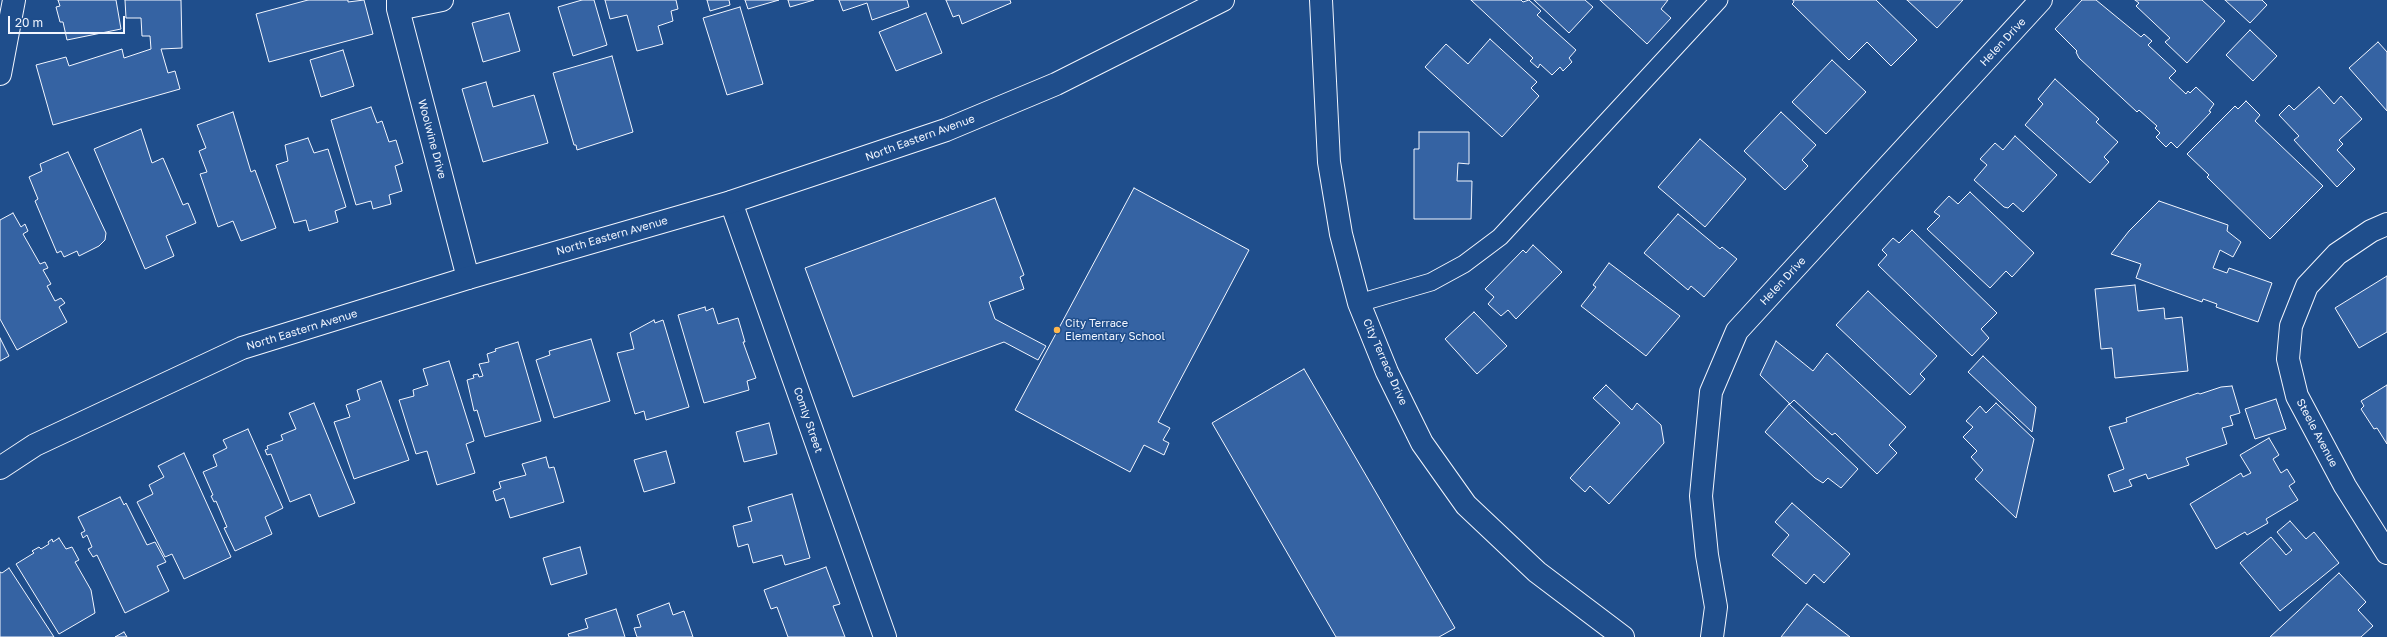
<!DOCTYPE html>
<html>
<head>
<meta charset="utf-8">
<style>
	body { margin:0 }
	#map { position:relative; width:2387px; height:637px; overflow:hidden; background:#1f4e8c; font-family:"Golos Text",sans-serif }
	canvas { display:block }
	.scale { position:absolute; left:8px; top:16px; width:117px; height:18px; box-sizing:border-box; border:2px solid #f2f6ff; border-top:0; padding-left:5px; font-size:12px; line-height:14px; white-space:nowrap; color:#f2f6ff; -webkit-text-stroke:3px #1f4e8c; paint-order:stroke }
</style>
</head>
<body>
<div id="map">
<canvas width="2387" height="637"></canvas>
<div class="scale">20 m</div>
</div>
<script>
const context = document.querySelector('canvas').getContext('2d');
context.lineJoin = 'round';
function paint(path, color) { context.fillStyle = color; context.fill(path, 'evenodd'); }
const toPath = rows => new Path2D(rows.map(r => 'M' + r).join(''));
function stroke(path, color, width, dash) { context.strokeStyle = color; context.lineWidth = width; context.lineCap = dash ? 'butt' : 'round'; context.setLineDash(dash || []); context.stroke(path); }
function write(font, color, halo, rows, align = 'center') {
  context.font = font + ' "Golos Text",sans-serif'; context.lineWidth = 3; context.setLineDash([]); context.textBaseline = 'middle'; context.strokeStyle = halo; context.fillStyle = color; for (const [text, x, y, turn = 0] of rows) {
    context.save(); context.translate(x, y); context.rotate((+turn || 0) * Math.PI / 180); context.textAlign = isNaN(turn) ? turn : align; if (halo) context.strokeText(text, 0, 0); context.fillText(text, 0, 0); context.restore();
  }
}
const building = toPath([
	[58,0,116,0,121,29,67,40,63,22,60,22,56,7,60,6,58,0],
	[125,0,181,0,182,48,161,49,168,73,175,71,180,89,53,125,36,65,66,57,69,66,122,49,124,58,151,49,150,36,142,36,141,18,126,18,125,0],
	[308,0,348,0,348,2,364,0,373,34,269,62,256,14,308,0],
	[582,0,594,0,607,45,573,56,558,7,582,0],
	[605,0,676,0,678,9,671,11,673,21,658,26,663,44,637,51,627,15,610,19,605,0],
	[707,0,729,0,730,5,710,11,707,0],
	[745,0,779,0,748,9,745,0],
	[788,0,814,0,790,7,788,0],
	[839,0,907,0,909,7,872,20,867,3,843,11,839,0],
	[946,0,1010,0,1011,3,962,24,959,15,953,17,946,0],
	[1471,0,1521,0,1523,2,1529,0,1541,11,1537,15,1576,50,1569,58,1572,62,1563,71,1560,67,1552,75,1540,64,1538,68,1530,61,1533,58,1471,0],
	[1534,0,1585,0,1593,7,1569,33,1534,0],
	[1600,0,1668,0,1661,9,1671,18,1647,44,1600,0],
	[1793,0,1876,0,1917,40,1891,66,1867,42,1849,60,1792,4,1794,2,1793,0],
	[1907,0,1963,0,1937,28,1907,0],
	[2082,0,2096,0,2141,37,2144,34,2152,41,2148,45,2176,71,2169,78,2186,94,2188,91,2190,93,2196,87,2214,104,2209,111,2211,112,2177,148,2171,142,2166,147,2156,137,2160,133,2155,128,2157,126,2139,110,2137,112,2079,58,2076,52,2077,51,2055,29,2082,0],
	[2135,0,2202,0,2225,21,2187,63,2165,42,2170,38,2136,6,2139,3,2135,0],
	[2225,0,2262,0,2267,5,2250,23,2225,0],
	[740,7,763,84,727,95,703,18,740,7],
	[509,13,520,51,483,62,472,23,509,13],
	[926,13,942,53,896,71,879,32,926,13],
	[2250,30,2277,56,2253,81,2226,55,2250,30],
	[1490,39,1537,82,1531,88,1539,96,1502,137,1425,67,1446,44,1468,64,1490,39],
	[2378,42,2387,52,2387,111,2349,68,2378,42],
	[343,50,354,86,321,97,310,60,343,50],
	[612,56,633,132,577,150,576,145,574,145,553,73,612,56],
	[1832,60,1866,92,1826,134,1792,102,1832,60],
	[2055,79,2099,119,2096,122,2118,142,2104,157,2109,162,2090,183,2025,125,2043,104,2038,99,2055,79],
	[486,82,493,107,534,95,548,143,483,162,462,89,486,82],
	[2319,87,2334,104,2341,96,2362,119,2339,140,2343,144,2337,150,2355,169,2337,187,2294,140,2299,136,2279,115,2289,105,2294,110,2319,87],
	[2246,101,2260,115,2255,121,2323,186,2270,239,2207,177,2209,175,2187,154,2235,106,2238,109,2246,101],
	[371,107,377,123,382,121,389,142,396,140,403,163,395,166,402,191,389,195,391,204,373,209,371,201,356,205,331,120,371,107],
	[233,112,251,172,255,170,276,228,241,241,233,221,218,227,200,174,207,172,199,151,206,148,197,125,233,112],
	[1781,112,1816,145,1802,160,1808,166,1785,190,1744,151,1781,112],
	[141,129,152,163,163,158,183,205,188,203,196,223,166,236,174,256,145,269,94,149,141,129],
	[1419,132,1469,132,1469,164,1458,163,1457,181,1472,181,1471,219,1414,219,1414,149,1419,149,1419,132],
	[2015,136,2057,175,2023,212,2013,203,2008,208,2004,207,1974,180,1987,165,1980,159,1995,143,2003,150,2015,136],
	[308,138,314,153,328,149,346,207,335,211,338,222,309,231,306,220,294,223,276,165,288,161,285,145,308,138],
	[1700,139,1746,179,1705,227,1658,187,1700,139],
	[68,152,106,233,105,240,99,246,79,256,77,251,64,257,61,251,57,253,35,201,38,199,29,177,42,171,40,164,68,152],
	[1134,188,1249,250,1158,422,1170,428,1163,440,1169,443,1164,455,1144,445,1130,472,1015,410,1134,188],
	[1970,192,2034,253,2012,277,2006,271,1990,288,1927,229,1940,216,1934,212,1949,196,1958,204,1970,192],
	[995,198,1024,275,1020,277,1024,289,989,302,995,319,1046,346,1038,360,1004,342,853,397,805,268,995,198],
	[2159,201,2228,225,2227,231,2241,242,2233,257,2220,250,2213,268,2227,273,2229,268,2272,283,2258,322,2216,307,2217,304,2203,299,2202,302,2136,278,2141,264,2111,254,2129,231,2159,201],
	[13,213,21,227,25,224,28,231,23,234,40,264,45,262,48,268,43,270,51,284,47,286,55,301,61,298,65,303,59,307,67,322,17,350,0,319,0,220,13,213],
	[1678,214,1720,249,1722,247,1737,259,1704,297,1691,286,1688,290,1644,253,1678,214],
	[1912,230,1997,313,1981,329,1989,338,1972,356,1878,265,1887,255,1882,250,1893,238,1899,243,1912,230],
	[1533,245,1562,272,1516,319,1508,310,1501,316,1488,304,1494,297,1485,289,1523,250,1526,253,1533,245],
	[1609,263,1680,316,1646,356,1581,306,1596,287,1593,285,1609,263],
	[2387,276,2387,332,2359,348,2335,308,2387,276],
	[2135,285,2138,311,2164,308,2165,319,2182,317,2188,371,2115,378,2112,348,2101,349,2095,289,2135,285],
	[1868,291,1937,356,1920,374,1925,379,1910,395,1836,325,1868,291],
	[705,307,706,311,713,308,718,324,738,318,745,342,743,342,756,378,747,381,749,390,704,403,678,315,705,307],
	[1474,312,1507,346,1477,374,1445,339,1474,312],
	[654,320,655,323,663,320,689,407,646,420,644,411,635,414,617,353,634,349,630,333,654,320],
	[0,338,9,356,0,361,0,338],
	[591,339,610,401,554,418,536,360,550,355,549,351,591,339],
	[1776,341,1813,371,1827,353,1906,427,1889,445,1897,453,1877,474,1835,433,1832,435,1794,400,1790,404,1760,375,1776,341],
	[518,342,541,421,485,437,477,410,474,411,467,380,474,378,473,375,478,374,479,377,483,376,479,364,489,362,487,354,496,351,495,349,518,342],
	[1983,356,2036,407,2032,432,1968,372,1983,356],
	[449,361,474,441,466,444,475,473,437,485,427,451,416,454,399,400,414,396,413,390,428,385,423,369,449,361],
	[1304,369,1455,628,1439,637,1336,637,1212,423,1304,369],
	[381,381,409,460,354,479,334,422,350,417,346,405,360,400,357,390,381,381],
	[1606,385,1632,410,1637,403,1661,425,1664,443,1609,504,1590,486,1585,492,1570,478,1620,423,1593,398,1606,385],
	[2387,385,2387,444,2377,428,2374,429,2361,409,2364,406,2361,401,2387,385],
	[2232,386,2240,413,2230,416,2233,425,2222,428,2227,444,2186,458,2189,465,2148,479,2146,474,2129,480,2132,486,2114,492,2108,475,2124,469,2109,427,2127,422,2126,418,2198,393,2200,394,2221,387,2232,386],
	[2276,399,2286,429,2255,439,2245,409,2276,399],
	[314,403,355,503,319,517,310,494,290,502,271,454,267,455,265,450,268,449,267,446,283,440,281,435,296,429,289,413,314,403],
	[1996,403,2034,439,2016,518,1975,479,1983,470,1971,457,1977,451,1963,437,1973,427,1966,421,1980,406,1986,413,1996,403],
	[1789,404,1858,469,1841,488,1828,478,1823,483,1815,478,1765,432,1789,404],
	[769,423,777,454,744,462,736,432,769,423],
	[248,429,283,508,265,517,272,534,235,551,224,528,227,527,216,501,214,502,211,496,213,495,203,472,217,466,213,455,227,448,223,440,248,429],
	[2269,438,2279,455,2273,459,2281,473,2287,469,2295,482,2289,486,2298,500,2266,519,2268,523,2247,535,2245,532,2216,549,2190,504,2241,473,2243,477,2251,473,2240,455,2269,438],
	[666,451,675,483,644,492,634,460,666,451],
	[184,453,231,557,184,579,172,554,165,557,137,502,153,494,149,485,164,477,158,466,184,453],
	[546,457,549,468,554,467,564,502,510,518,504,498,496,501,493,491,501,488,499,482,526,475,522,464,546,457],
	[792,494,810,558,785,565,782,555,753,563,748,544,738,547,733,526,752,521,748,507,792,494],
	[120,497,124,505,126,503,147,545,155,542,166,562,157,566,169,591,125,613,97,555,93,557,88,549,92,547,87,535,83,538,81,533,85,531,78,517,120,497],
	[1792,503,1850,554,1824,583,1814,574,1806,584,1772,555,1789,535,1775,522,1792,503],
	[2290,521,2306,539,2314,532,2339,563,2280,611,2240,563,2271,537,2286,555,2292,550,2277,532,2290,521],
	[59,538,66,549,72,547,79,560,75,562,91,590,95,613,59,634,16,564,34,553,32,551,39,547,41,549,49,544,48,542,52,539,53,542,59,538],
	[580,547,587,574,551,585,543,558,580,547],
	[826,567,840,604,833,606,845,637,788,637,777,607,771,609,764,590,826,567],
	[9,568,54,637,0,637,0,572,2,573,9,568],
	[2339,573,2366,602,2358,610,2373,626,2361,637,2270,637,2339,573],
	[669,603,673,615,684,611,693,637,637,637,634,628,641,627,637,615,669,603],
	[1807,604,1850,637,1781,637,1807,604],
	[616,609,625,637,569,637,568,634,588,628,585,619,616,609],
	[124,632,127,637,115,637,124,632]
]);
const service = toPath([
	[1359,303,1431,282,1464,264,1500,237,1719,0]
]);
const minor = toPath([
	[398,0,398,9,468,278],
	[1321,0,1329,162,1341,234,1359,303,1387,372,1422,443,1466,505,1537,572,1623,637],
	[398,9,442,0],
	[0,74,14,0],
	[731,202,885,637],
	[2387,224,2371,231,2337,254,2307,286,2291,326,2288,359,2297,396,2345,486,2387,553],
	[1712,637,1716,607,1707,555,1701,496,1711,392,1737,331,2041,0]
]);
const secondary = toPath([
	[0,468,35,445,242,348,468,278,731,202,946,130,1056,84,1223,0]
]);
const markers = [
	[1057,330,4,"#ffb74d"]
];
const streetNames = [
	["Helen Drive",2003,42,-47],
	["North Eastern Avenue",920,138,-20],
	["Woolwine Drive",432,139,75],
	["North Eastern Avenue",612,236,-16],
	["Helen Drive",1783,281,-47],
	["North Eastern Avenue",302,330,-17],
	["City Terrace Drive",1385,362,66],
	["Comly Street",808,420,71],
	["Steele Avenue",2317,433,62]
];
const poiNames = [
	["City Terrace",1065,324],
	["Elementary School",1065,337]
];
paint(building, '#3563a3');
stroke(building, '#f2f6ff', 1);
stroke(service, '#f2f6ff', 19);
stroke(minor, '#f2f6ff', 24);
stroke(secondary, '#f2f6ff', 24);
stroke(service, '#1f4e8c', 17);
stroke(minor, '#1f4e8c', 22);
stroke(secondary, '#1f4e8c', 22);
for (const [x, y, r, color] of markers) { const dot = new Path2D(); dot.arc(x, y, r, 0, 2 * Math.PI); context.fillStyle = color; context.fill(dot); stroke(dot, '#1f4e8c', 1.5); }
write('11px', '#f2f6ff', '#1f4e8c', streetNames);
write('11px', '#f2f6ff', '#1f4e8c', poiNames, 'left');
</script>
</body>
</html>
